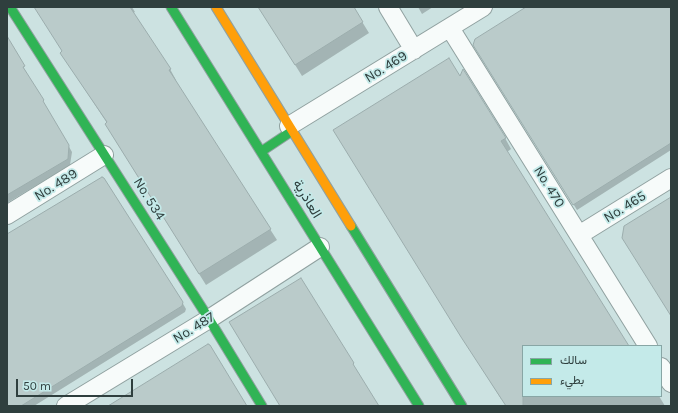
<!DOCTYPE html>
<html>
<head>
<meta charset="utf-8">
<style>
	body { margin:0 }
	#map { position:relative; width:678px; height:413px; overflow:hidden; background:#cce2e1; font-family:Karla,Vazirmatn,sans-serif }
	canvas { display:block }
	.frame { position:absolute; inset:0; border:8px solid #2f3f3e; pointer-events:none }
	.legend { position:absolute; left:522px; top:345px; width:140px; height:52px; box-sizing:border-box; background:#c4eae9; border:1px solid #88a6a5; margin:0; padding:5px 7px; list-style:none; font-size:12px; color:#2f3f3e }
	.legend li { display:flex; align-items:center; gap:8px; height:20px }
	.legend b { width:20px; border:1px solid #88a6a5 }
	.scale { position:absolute; left:16px; top:379px; width:117px; height:18px; box-sizing:border-box; border:2px solid #2f3f3e; border-top:0; padding-left:5px; font-size:12px; line-height:14px; white-space:nowrap; color:#2f3f3e; -webkit-text-stroke:3px #c4eae9; paint-order:stroke }
</style>
</head>
<body>
<div id="map">
<canvas width="678" height="413"></canvas>
<div class="frame"></div>
<ul class="legend">
<li><b style="height:5px;background:#30b455"></b>سالك</li>
<li><b style="height:5px;background:#ff9f0a"></b>بطيء</li>
</ul>
<div class="scale">50 m</div>
</div>
<script>
const context = document.querySelector('canvas').getContext('2d');
context.lineJoin = 'round';
function paint(path, color) { context.fillStyle = color; context.fill(path, 'evenodd'); }
const toPath = rows => new Path2D(rows.map(r => 'M' + r).join(''));
function stroke(path, color, width, dash) { context.strokeStyle = color; context.lineWidth = width; context.lineCap = dash ? 'butt' : 'round'; context.setLineDash(dash || []); context.stroke(path); }
function write(font, color, halo, rows, align = 'center') {
  context.font = font + ' Karla,Vazirmatn,sans-serif'; context.lineWidth = 3.5; context.setLineDash([]); context.textBaseline = 'middle'; context.strokeStyle = halo; context.fillStyle = color; for (const [text, x, y, turn = 0] of rows) {
    context.save(); context.translate(x, y); context.rotate((+turn || 0) * Math.PI / 180); context.textAlign = isNaN(turn) ? turn : align; if (halo) context.strokeText(text, 0, 0); context.fillText(text, 0, 0); context.restore();
  }
}
const shadow = toPath([
	[35,7,132,7,135,12,133,13,170,69,176,80,175,81,277,240,206,285,112,135,107,123,68,64,63,52],
	[259,7,353,7,369,33,302,76],
	[418,7,433,7,422,14],
	[533,7,671,7,671,150,577,210,478,51],
	[7,39,72,152,70,165,7,203],
	[461,78,505,138,511,149,507,152,628,346,523,346,523,396,659,396,665,406,507,406,502,398,501,399,341,141],
	[7,236,182,302,186,309,185,312,34,406,7,406]
]);
const building = toPath([
	[34,7,130,7,171,69,169,70,271,229,199,274,105,124,107,122,60,53,62,51,34,7],
	[258,7,354,7,363,22,295,65,258,7],
	[526,7,671,7,671,143,573,205,473,45,475,39,526,7],
	[7,36,25,66,23,67,44,100,43,101,69,145,68,159,7,195,7,36],
	[449,58,460,76,463,69,506,138,501,141,513,160,629,346,523,346,523,406,506,406,461,337,333,130,449,58],
	[102,177,104,178,183,302,182,306,21,406,7,406,7,234,102,177],
	[671,197,671,316,622,238,624,226,671,197],
	[301,278,354,363,353,364,379,406,280,406,229,322,301,278],
	[208,344,210,345,247,406,108,406,208,344]
]);
const street = toPath([
	[388,7,414,50],
	[450,28,648,346],
	[289,126,483,7],
	[7,215,104,155],
	[579,235,671,178],
	[661,367,671,383],
	[66,406,209,319,320,247]
]);
const fast = toPath([
	[10,7,209,319,262,406],
	[171,7,419,406],
	[262,151,292,131],
	[351,226,462,406]
]);
const slow = toPath([
	[216,7,351,226]
]);
const streetNames = [
	["No. 469",386,67,-32],
	["No. 489",56,185,-32],
	["No. 470",549,187,58],
	["No. 534",149,199,58],
	["العاذرية",307,199,59],
	["No. 465",625,207,-32],
	["No. 487",194,328,-32]
];
paint(shadow, '#0003');
paint(building, '#bacbca');
stroke(building, '#9cadad', 1);
stroke(street, '#90a1a0', 20);
stroke(fast, '#90a1a0', 11);
stroke(slow, '#90a1a0', 11);
stroke(street, '#f7fbfa', 18);
stroke(fast, '#30b455', 9);
stroke(slow, '#ff9f0a', 9);
write('14px', '#2f3f3e', '#c4eae9', streetNames);
</script>
</body>
</html>
